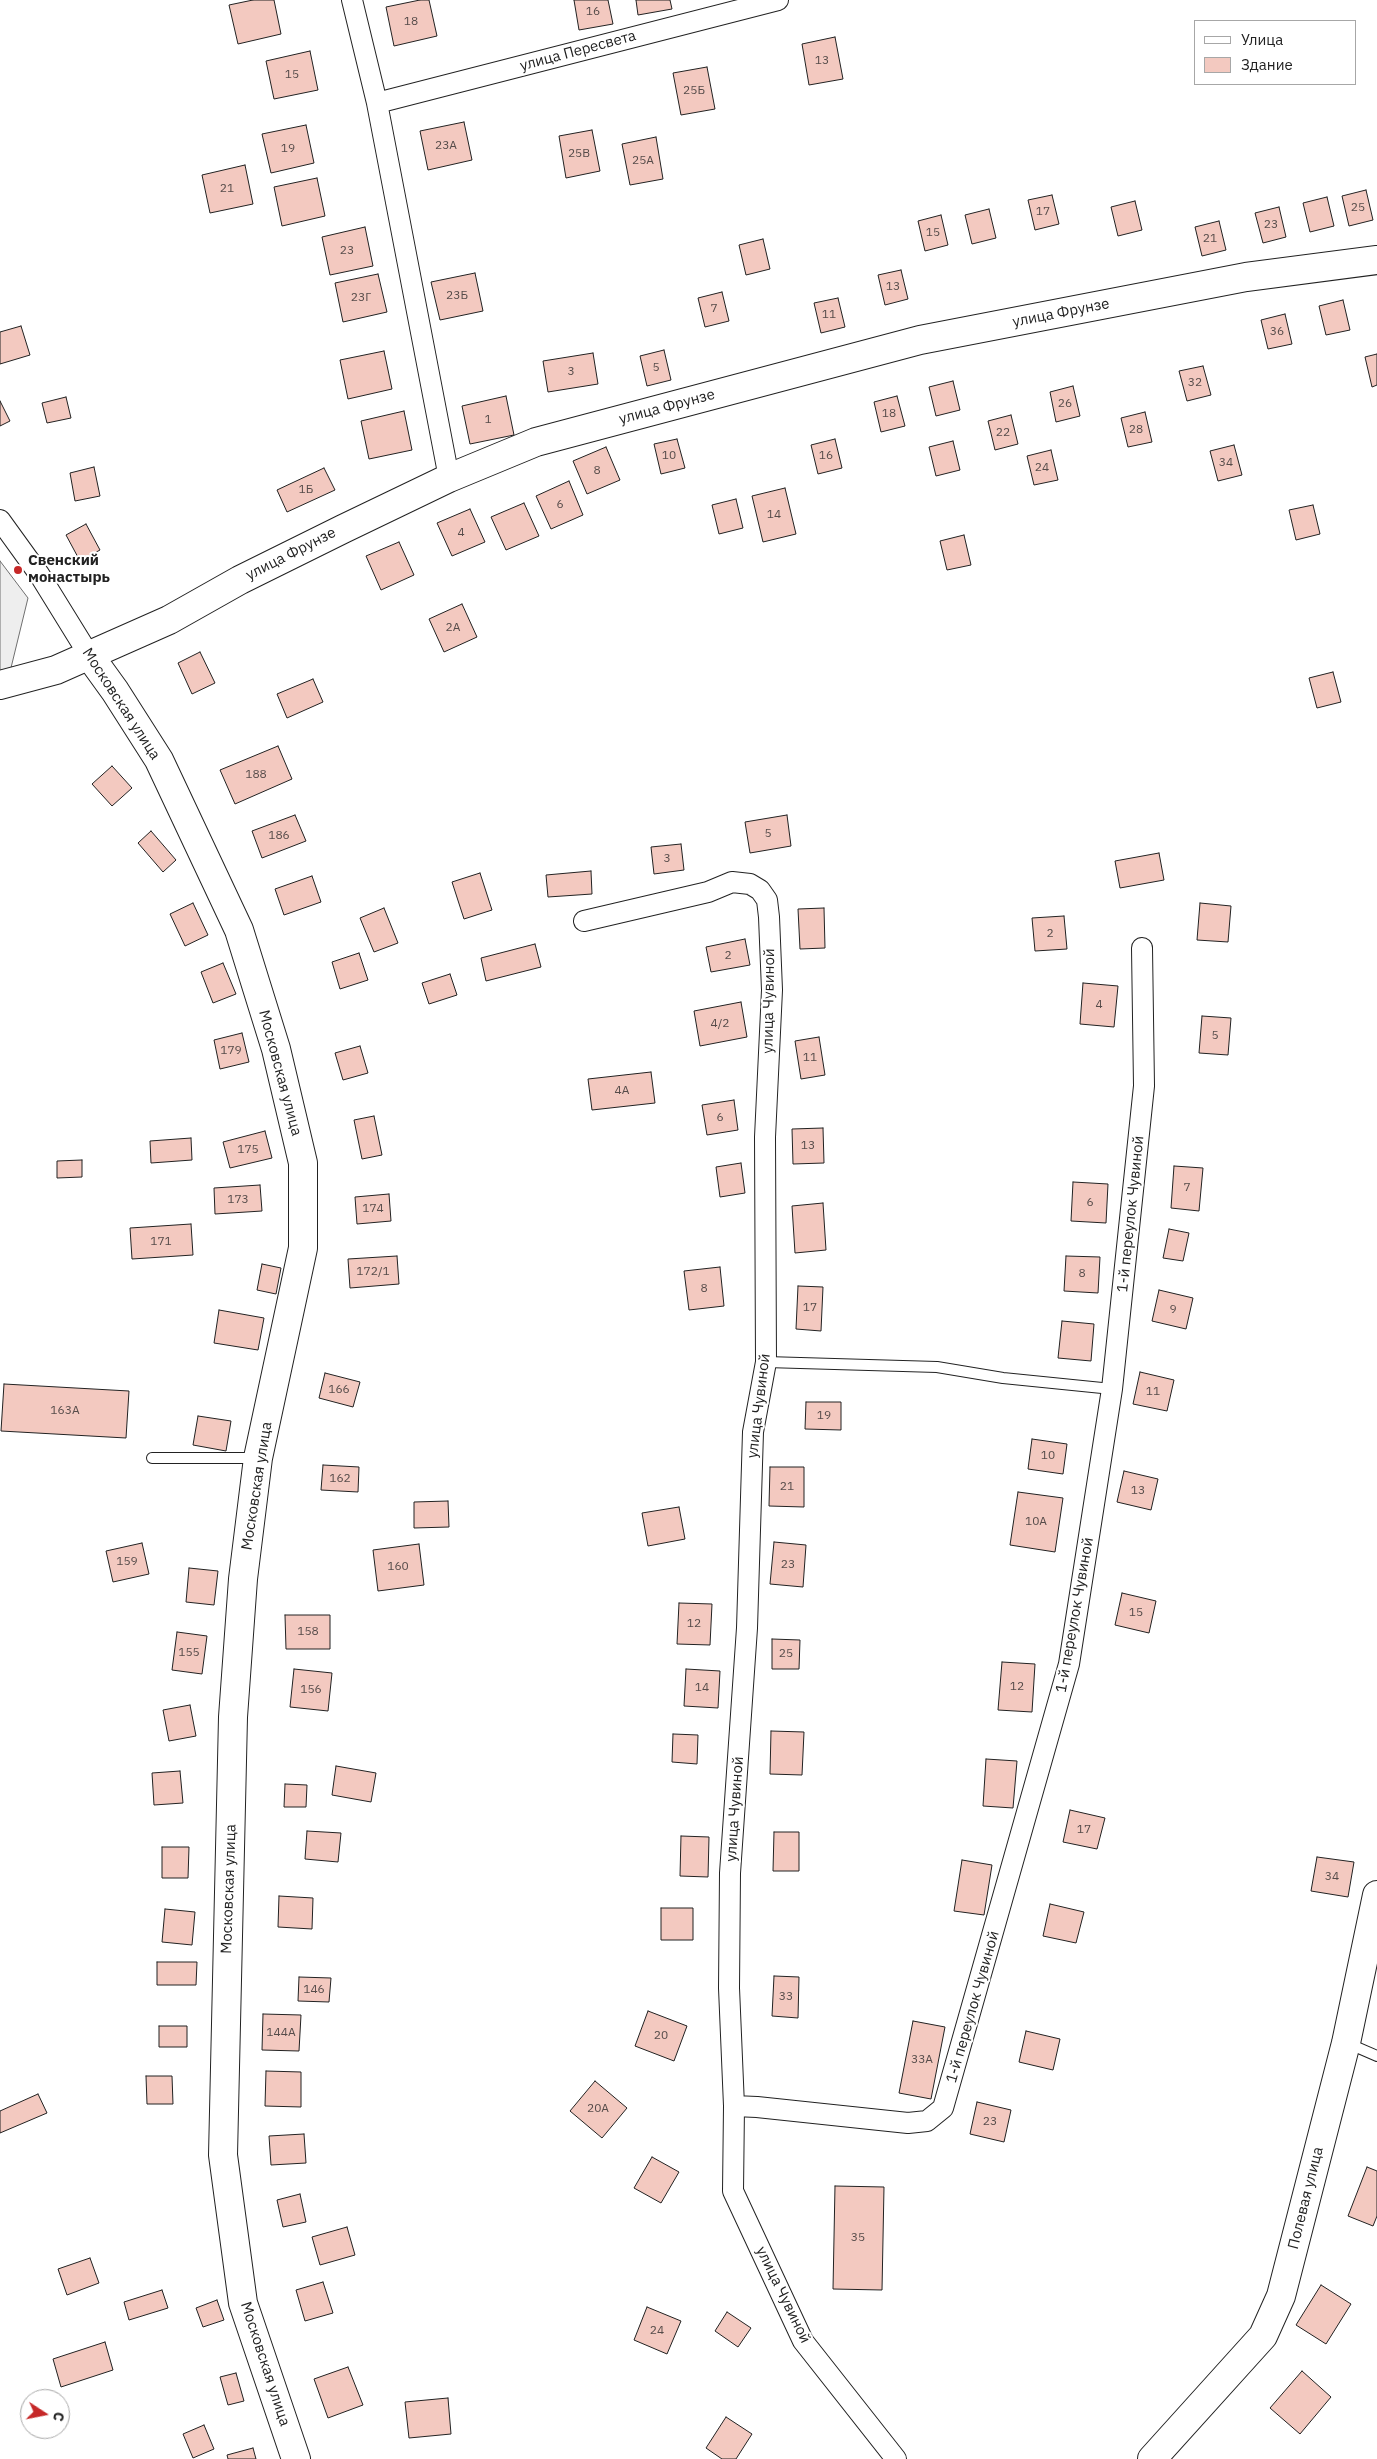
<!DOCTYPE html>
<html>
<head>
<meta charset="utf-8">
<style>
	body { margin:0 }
	#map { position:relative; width:1377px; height:2459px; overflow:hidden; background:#fff; font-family:"IBM Plex Sans",sans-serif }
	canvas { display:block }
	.legend { position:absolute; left:1194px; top:20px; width:162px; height:65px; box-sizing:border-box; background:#fff; border:1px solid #a7a7a7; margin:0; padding:6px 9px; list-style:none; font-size:15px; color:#222 }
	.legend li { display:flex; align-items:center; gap:10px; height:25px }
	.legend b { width:25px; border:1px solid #a7a7a7 }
	.north { position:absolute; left:20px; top:2389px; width:50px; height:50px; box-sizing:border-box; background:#fff; border:1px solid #a7a7a7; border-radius:50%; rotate:101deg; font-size:14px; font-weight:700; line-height:20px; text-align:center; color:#222 }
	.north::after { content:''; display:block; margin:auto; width:18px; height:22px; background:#c62828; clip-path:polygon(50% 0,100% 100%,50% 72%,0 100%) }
</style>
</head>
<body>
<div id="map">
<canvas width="1377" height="2459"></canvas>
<ul class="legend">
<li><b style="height:6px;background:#fff"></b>Улица</li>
<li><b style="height:14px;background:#f3c9c0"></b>Здание</li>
</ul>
<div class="north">С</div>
</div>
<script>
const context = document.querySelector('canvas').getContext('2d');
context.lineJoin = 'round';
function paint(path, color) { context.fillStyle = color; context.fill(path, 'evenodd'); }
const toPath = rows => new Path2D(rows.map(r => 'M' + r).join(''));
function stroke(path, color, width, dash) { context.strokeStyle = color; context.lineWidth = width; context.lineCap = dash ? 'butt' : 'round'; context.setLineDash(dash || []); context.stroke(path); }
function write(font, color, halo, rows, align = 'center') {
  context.font = font + ' "IBM Plex Sans",sans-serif'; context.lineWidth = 4; context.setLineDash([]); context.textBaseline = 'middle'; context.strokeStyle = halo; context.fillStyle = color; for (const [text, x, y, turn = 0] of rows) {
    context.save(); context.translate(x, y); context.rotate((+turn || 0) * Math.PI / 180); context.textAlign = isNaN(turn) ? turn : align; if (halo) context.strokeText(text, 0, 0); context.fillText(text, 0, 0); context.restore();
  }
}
const green = toPath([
	[0,561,28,598,9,676,0,678,0,561]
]);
const building = toPath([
	[253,0,274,0,281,34,238,44,229,5,253,0],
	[420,0,429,0,437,36,394,46,386,7,420,0],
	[574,0,608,0,613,24,579,30,574,0],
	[636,0,670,0,672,9,638,15,636,0],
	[835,37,843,79,809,85,802,44,835,37],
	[310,51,318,90,274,99,266,61,310,51],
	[707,67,715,109,681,115,673,73,707,67],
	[464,122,472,160,428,170,420,131,464,122],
	[306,125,314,163,271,173,262,134,306,125],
	[592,130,600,171,566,178,559,136,592,130],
	[656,137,663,179,630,185,622,144,656,137],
	[245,165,253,204,210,213,202,175,245,165],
	[317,178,325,216,282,226,274,187,317,178],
	[1366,190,1373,220,1349,226,1342,196,1366,190],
	[1052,195,1059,224,1035,230,1028,200,1052,195],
	[1327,197,1334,226,1310,232,1303,203,1327,197],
	[1135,201,1142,230,1118,236,1111,207,1135,201],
	[1279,207,1286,237,1263,243,1255,213,1279,207],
	[989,209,996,238,972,244,965,215,989,209],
	[941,215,948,245,925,251,918,221,941,215],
	[1219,221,1226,250,1202,256,1195,227,1219,221],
	[365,227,373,266,330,275,322,237,365,227],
	[763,239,770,269,746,275,739,245,763,239],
	[901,270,908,299,885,305,878,275,901,270],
	[475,273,483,311,440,320,431,282,475,273],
	[378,274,387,312,343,322,335,283,378,274],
	[722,292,729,321,705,327,698,298,722,292],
	[838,298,845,327,821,333,814,303,838,298],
	[1343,300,1350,330,1326,335,1319,306,1343,300],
	[1285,314,1292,344,1268,349,1261,320,1285,314],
	[21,326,30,355,0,364,0,332,21,326],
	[664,350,671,380,647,386,640,356,664,350],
	[384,351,392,389,348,399,340,360,384,351],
	[593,353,598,384,548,392,543,361,593,353],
	[1377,354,1377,385,1372,387,1365,357,1377,354],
	[1203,366,1211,395,1187,401,1179,371,1203,366],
	[953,381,960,410,936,416,929,387,953,381],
	[1073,386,1080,416,1056,422,1050,392,1073,386],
	[506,396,514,435,470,444,462,406,506,396],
	[897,396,905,426,881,432,874,402,897,396],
	[66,397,71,418,47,423,42,403,66,397],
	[0,401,10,421,0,426,0,401],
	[404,411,412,450,369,459,361,421,404,411],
	[1145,412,1152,442,1128,447,1121,418,1145,412],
	[1011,415,1018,444,995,450,988,421,1011,415],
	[677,439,685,468,661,474,654,444,677,439],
	[835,439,842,468,818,474,811,445,835,439],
	[953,441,960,470,936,476,929,447,953,441],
	[1234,445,1242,475,1218,481,1210,451,1234,445],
	[606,447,620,480,587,494,573,461,606,447],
	[1051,450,1058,480,1034,485,1027,456,1051,450],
	[94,467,100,496,75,501,70,473,94,467],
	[324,468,335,490,287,512,277,490,324,468],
	[569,481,583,515,551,529,536,496,569,481],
	[785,488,796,534,763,542,752,496,785,488],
	[736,499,743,528,719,534,712,505,736,499],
	[524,503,539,536,506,550,491,517,524,503],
	[1313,505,1320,534,1296,540,1289,510,1313,505],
	[470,509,485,542,452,556,437,523,470,509],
	[86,524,100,550,80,561,66,535,86,524],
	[964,535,971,565,947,570,940,541,964,535],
	[399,542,414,575,381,590,366,556,399,542],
	[462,604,477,637,444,652,429,619,462,604],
	[200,652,215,683,192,694,178,663,200,652],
	[1333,672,1341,702,1317,708,1309,678,1333,672],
	[313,679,323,702,287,718,277,694,313,679],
	[278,746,292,779,235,804,220,770,278,746],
	[112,766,132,788,112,806,92,784,112,766],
	[295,815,306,841,262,858,252,831,295,815],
	[787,815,791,846,750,853,745,822,787,815],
	[151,831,176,860,163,872,138,843,151,831],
	[681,844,684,870,654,874,651,847,681,844],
	[1159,853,1164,880,1120,888,1115,861,1159,853],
	[591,871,592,894,548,897,546,875,591,871],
	[480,873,492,910,464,919,452,882,480,873],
	[312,876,321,902,284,915,275,889,312,876],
	[193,903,208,935,185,946,170,914,193,903],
	[1200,903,1231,906,1228,942,1197,940,1200,903],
	[384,908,398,943,374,952,360,918,384,908],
	[824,908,825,948,800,949,798,909,824,908],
	[1064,916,1067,949,1035,951,1032,918,1064,916],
	[745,939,750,965,711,972,706,947,745,939],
	[535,944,541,967,486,981,481,958,535,944],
	[359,953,368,980,340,989,332,962,359,953],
	[223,963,236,994,213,1003,201,972,223,963],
	[450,974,457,995,429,1004,422,983,450,974],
	[1083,983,1118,986,1114,1027,1080,1024,1083,983],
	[741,1002,747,1037,700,1046,694,1011,741,1002],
	[1202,1016,1231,1018,1228,1055,1199,1053,1202,1016],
	[242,1033,249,1062,220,1069,214,1040,242,1033],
	[819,1037,825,1075,801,1079,795,1041,819,1037],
	[360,1046,368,1073,343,1080,335,1053,360,1046],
	[651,1072,655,1103,592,1110,588,1079,651,1072],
	[734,1100,738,1130,707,1135,702,1105,734,1100],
	[374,1116,382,1155,362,1159,354,1120,374,1116],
	[823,1128,824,1163,793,1164,792,1129,823,1128],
	[265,1131,272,1158,230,1168,223,1142,265,1131],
	[191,1138,192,1160,151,1163,150,1141,191,1138],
	[82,1160,82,1177,57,1178,57,1161,82,1160],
	[741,1163,745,1193,720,1197,716,1167,741,1163],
	[1174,1166,1203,1168,1199,1211,1171,1208,1174,1166],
	[1073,1182,1108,1184,1106,1223,1071,1221,1073,1182],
	[260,1185,262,1211,215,1214,214,1188,260,1185],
	[389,1194,391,1221,357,1224,355,1197,389,1194],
	[823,1203,826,1250,795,1253,792,1206,823,1203],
	[191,1224,193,1255,132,1259,130,1228,191,1224],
	[1169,1229,1189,1233,1183,1261,1163,1258,1169,1229],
	[397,1256,399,1284,350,1288,348,1259,397,1256],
	[1066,1256,1100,1257,1098,1293,1064,1291,1066,1256],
	[262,1264,281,1268,276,1294,257,1290,262,1264],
	[720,1267,724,1306,689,1310,684,1271,720,1267],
	[798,1286,823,1287,821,1331,796,1329,798,1286],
	[1159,1290,1193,1298,1186,1329,1152,1321,1159,1290],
	[219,1310,264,1318,258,1350,214,1343,219,1310],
	[1062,1321,1094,1324,1091,1361,1058,1358,1062,1321],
	[1140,1372,1174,1380,1167,1411,1133,1404,1140,1372],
	[325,1373,360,1382,353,1407,319,1398,325,1373],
	[4,1384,129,1391,126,1438,1,1431,4,1384],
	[806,1402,841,1402,841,1430,805,1429,806,1402],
	[198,1416,231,1421,226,1451,193,1445,198,1416],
	[1032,1439,1067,1444,1063,1474,1028,1469,1032,1439],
	[323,1465,359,1467,358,1492,321,1490,323,1465],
	[770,1467,804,1467,804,1507,769,1506,770,1467],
	[1124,1471,1158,1479,1151,1510,1117,1502,1124,1471],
	[1018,1492,1063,1498,1055,1552,1010,1545,1018,1492],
	[448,1501,449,1527,414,1528,414,1502,448,1501],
	[679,1507,685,1539,648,1546,642,1513,679,1507],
	[774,1542,806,1545,803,1587,770,1584,774,1542],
	[142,1543,149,1574,113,1582,106,1551,142,1543],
	[419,1544,424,1585,378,1591,373,1550,419,1544],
	[189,1568,218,1571,214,1605,186,1602,189,1568],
	[1122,1593,1156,1601,1149,1633,1115,1625,1122,1593],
	[679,1603,712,1604,710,1645,677,1644,679,1603],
	[285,1615,330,1615,330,1649,286,1649,285,1615],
	[177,1632,207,1636,202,1674,172,1670,177,1632],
	[772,1639,800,1640,799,1669,772,1669,772,1639],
	[1002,1662,1035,1664,1032,1712,998,1710,1002,1662],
	[294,1669,332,1673,328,1711,290,1707,294,1669],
	[686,1669,720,1671,718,1708,684,1706,686,1669],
	[190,1705,196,1736,169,1741,163,1710,190,1705],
	[771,1731,804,1732,802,1775,770,1774,771,1731],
	[673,1734,698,1735,697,1764,672,1762,673,1734],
	[986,1759,1017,1761,1013,1808,983,1806,986,1759],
	[336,1766,376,1773,371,1802,332,1795,336,1766],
	[180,1771,183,1803,154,1805,152,1773,180,1771],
	[285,1784,307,1785,306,1807,284,1807,285,1784],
	[1070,1810,1105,1818,1097,1849,1063,1842,1070,1810],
	[307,1831,341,1833,338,1862,305,1859,307,1831],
	[774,1832,799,1832,799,1871,773,1871,774,1832],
	[681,1836,709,1837,708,1877,680,1876,681,1836],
	[162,1847,189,1847,188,1878,162,1878,162,1847],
	[1317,1857,1354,1862,1348,1897,1311,1891,1317,1857],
	[962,1860,992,1865,984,1915,954,1911,962,1860],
	[279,1896,313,1898,312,1929,278,1927,279,1896],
	[1050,1904,1084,1912,1076,1943,1043,1936,1050,1904],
	[661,1908,693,1908,693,1940,661,1940,661,1908],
	[165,1909,195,1912,192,1945,162,1942,165,1909],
	[157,1962,197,1962,196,1985,157,1985,157,1962],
	[774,1976,799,1977,798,2018,772,2016,774,1976],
	[299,1977,331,1978,329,2002,298,2001,299,1977],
	[648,2011,687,2026,674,2061,635,2046,648,2011],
	[263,2014,301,2015,299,2051,262,2050,263,2014],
	[913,2021,945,2027,931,2099,899,2093,913,2021],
	[159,2026,187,2026,187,2047,159,2047,159,2026],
	[1026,2031,1060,2039,1053,2070,1019,2062,1026,2031],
	[266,2071,301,2072,301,2107,265,2106,266,2071],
	[146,2076,172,2076,173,2104,147,2104,146,2076],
	[595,2081,627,2108,602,2138,570,2111,595,2081],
	[38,2094,47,2113,0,2133,0,2111,38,2094],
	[977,2102,1011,2110,1004,2142,970,2134,977,2102],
	[304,2134,306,2163,271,2165,269,2136,304,2134],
	[652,2157,679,2172,661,2203,634,2188,652,2157],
	[1367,2167,1377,2171,1377,2216,1373,2226,1348,2216,1367,2167],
	[835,2186,884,2187,882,2290,833,2289,835,2186],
	[300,2194,306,2222,283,2227,277,2200,300,2194],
	[347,2227,355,2255,320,2265,312,2237,347,2227],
	[90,2258,99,2283,67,2295,58,2269,90,2258],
	[323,2282,333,2313,305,2321,296,2290,323,2282],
	[1321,2285,1351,2304,1326,2344,1296,2325,1321,2285],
	[162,2290,168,2308,129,2320,124,2302,162,2290],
	[217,2300,224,2320,203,2327,196,2308,217,2300],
	[647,2307,681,2321,667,2354,634,2340,647,2307],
	[727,2312,751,2328,738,2347,715,2331,727,2312],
	[105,2342,113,2370,61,2387,53,2359,105,2342],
	[348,2367,363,2405,328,2418,314,2379,348,2367],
	[1302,2371,1331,2397,1300,2434,1270,2408,1302,2371],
	[236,2373,244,2401,228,2405,220,2377,236,2373],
	[448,2398,451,2434,409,2438,405,2402,448,2398],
	[726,2417,752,2434,736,2459,722,2459,706,2448,726,2417],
	[204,2425,214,2449,193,2458,183,2434,204,2425],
	[253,2448,256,2459,228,2459,227,2455,253,2448]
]);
const lane = toPath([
	[766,1362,937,1367,1003,1378,1112,1389],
	[152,1458,257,1458],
	[1347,2043,1377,2056]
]);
const street = toPath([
	[352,0,377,103,449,478],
	[377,103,778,0],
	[0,520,39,574,89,655],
	[584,921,708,892,732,882,750,884,760,890,767,900,769,917,772,990,765,1137,766,1362,753,1432,747,1628,730,1873,729,1988,734,2106],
	[896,2459,803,2341,733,2191,734,2106,757,2107,908,2123,927,2121,943,2108,1069,1664,1112,1389,1144,1086,1142,948]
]);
const secondary = toPath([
	[89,655,115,691,159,760,239,930,276,1049,303,1163,303,1248,258,1458,243,1579,233,1717,223,2155,243,2303,296,2459],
	[0,685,56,670,169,620,240,580,343,529,449,478,536,442,920,340,1246,277,1377,260],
	[1152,2459,1263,2336,1281,2296,1346,2043,1377,1895]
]);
const markers = [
	[18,570,5,"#c62828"]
];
const numberNames = [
	["16",593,12],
	["18",411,22],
	["13",822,61],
	["15",292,75],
	["25Б",694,91],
	["23А",446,146],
	["19",288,149],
	["25В",579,154],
	["25А",643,161],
	["21",227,189],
	["25",1358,208],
	["17",1043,212],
	["23",1271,225],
	["15",933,233],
	["21",1210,239],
	["23",347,251],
	["13",893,287],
	["23Б",457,296],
	["23Г",361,298],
	["7",714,309],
	["11",829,315],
	["36",1277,332],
	["5",656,368],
	["3",571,372],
	["32",1195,383],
	["26",1065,404],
	["18",889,414],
	["1",488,420],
	["28",1136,430],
	["22",1003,433],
	["10",669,456],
	["16",826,456],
	["34",1226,463],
	["24",1042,468],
	["8",597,471],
	["1Б",306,490],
	["6",560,505],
	["14",774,515],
	["4",461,533],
	["2А",453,628],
	["188",256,775],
	["5",768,834],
	["186",279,836],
	["3",667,859],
	["2",1050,934],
	["2",728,956],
	["4",1099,1005],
	["4/2",720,1024],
	["5",1215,1036],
	["179",231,1051],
	["11",810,1058],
	["4А",622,1091],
	["6",720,1118],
	["13",808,1146],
	["175",248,1150],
	["7",1187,1188],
	["173",238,1200],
	["6",1090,1203],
	["174",373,1209],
	["171",161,1242],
	["172/1",373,1272],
	["8",1082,1274],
	["8",704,1289],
	["17",810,1308],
	["9",1173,1310],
	["166",339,1390],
	["11",1153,1392],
	["163А",65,1411],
	["19",824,1416],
	["10",1048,1456],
	["162",340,1479],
	["21",787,1487],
	["13",1138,1491],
	["10А",1036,1522],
	["159",127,1562],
	["23",788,1565],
	["160",398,1567],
	["15",1136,1613],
	["12",694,1624],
	["158",308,1632],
	["155",189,1653],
	["25",786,1654],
	["12",1017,1687],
	["14",702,1688],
	["156",311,1690],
	["17",1084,1830],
	["34",1332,1877],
	["146",314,1990],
	["33",786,1997],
	["144А",281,2033],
	["20",661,2036],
	["33А",922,2060],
	["20А",598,2109],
	["23",990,2122],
	["35",858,2238],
	["24",657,2331]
];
const streetNames = [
	["улица Пересвета",578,51,-15],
	["улица Фрунзе",1061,313,-11],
	["улица Фрунзе",667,407,-15],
	["улица Фрунзе",291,554,-27],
	["Московская улица",121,704,57],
	["улица Чувиной",769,1001,-89],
	["Московская улица",280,1073,75],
	["1-й переулок Чувиной",1131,1214,-84],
	["улица Чувиной",759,1406,-83],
	["Московская улица",257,1486,-81],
	["1-й переулок Чувиной",1075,1615,-80],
	["улица Чувиной",735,1809,-86],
	["Московская улица",229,1889,-88],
	["1-й переулок Чувиной",973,2007,-74],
	["Полевая улица",1306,2198,-76],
	["улица Чувиной",783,2295,64],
	["Московская улица",265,2364,72]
];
const poiNames = [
	["Свенский",28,561],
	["монастырь",28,578]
];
paint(green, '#eee');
stroke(green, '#6f6f6f', 1);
paint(building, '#f3c9c0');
stroke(building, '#222', 1);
stroke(lane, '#222', 12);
stroke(street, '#222', 22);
stroke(secondary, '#222', 30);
stroke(lane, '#fff', 10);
stroke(street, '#fff', 20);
stroke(secondary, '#fff', 28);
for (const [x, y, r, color] of markers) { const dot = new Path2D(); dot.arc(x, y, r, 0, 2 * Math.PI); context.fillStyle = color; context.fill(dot); stroke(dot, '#fff', 2); }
write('12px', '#564c4a', null, numberNames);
write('15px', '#222', '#fff', streetNames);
write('bold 15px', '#222', '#fff', poiNames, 'left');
</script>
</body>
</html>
